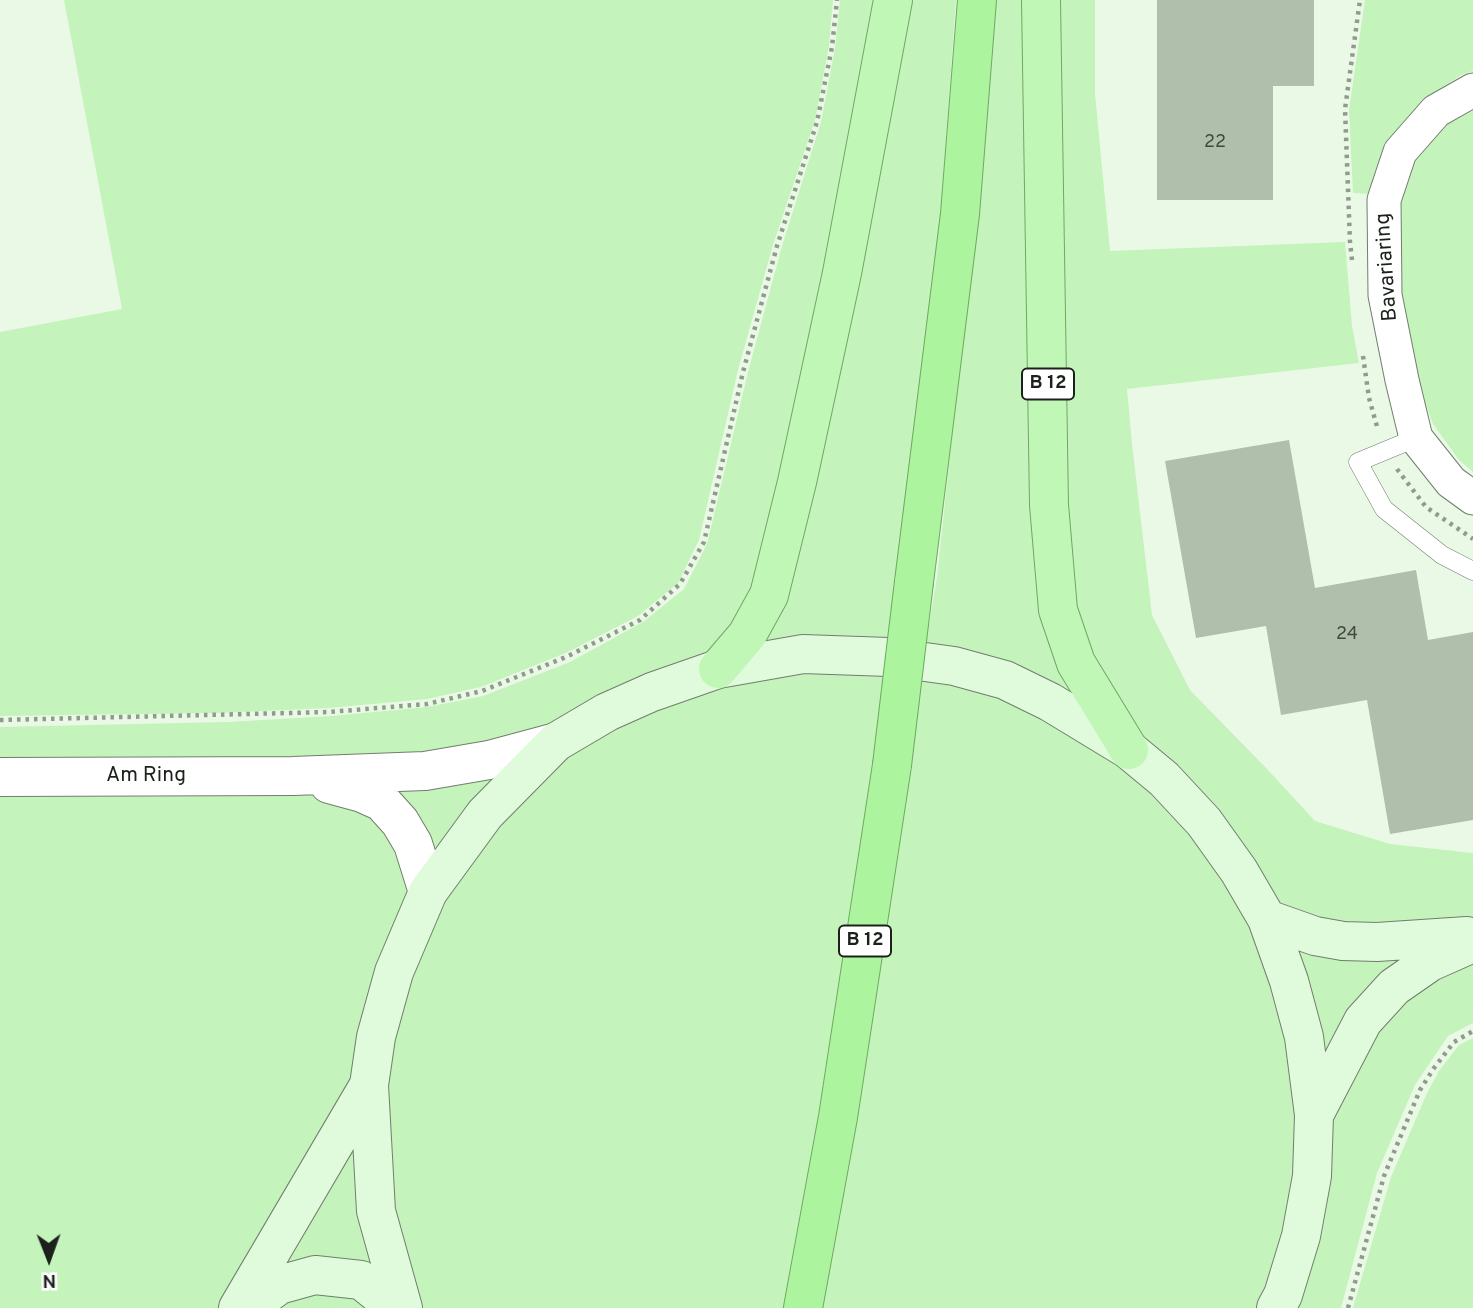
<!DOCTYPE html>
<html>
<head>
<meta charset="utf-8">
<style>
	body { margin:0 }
	#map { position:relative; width:1473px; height:1308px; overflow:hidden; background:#eaf9e6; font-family:Overpass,sans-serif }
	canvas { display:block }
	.north { position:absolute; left:14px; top:1224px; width:70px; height:70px; -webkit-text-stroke:5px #fff; paint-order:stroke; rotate:179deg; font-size:19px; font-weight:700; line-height:28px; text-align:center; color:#1c221b }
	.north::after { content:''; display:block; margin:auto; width:24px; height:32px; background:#1c221b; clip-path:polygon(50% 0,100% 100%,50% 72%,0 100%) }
</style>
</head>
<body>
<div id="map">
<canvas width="1473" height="1308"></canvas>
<div class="north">N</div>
</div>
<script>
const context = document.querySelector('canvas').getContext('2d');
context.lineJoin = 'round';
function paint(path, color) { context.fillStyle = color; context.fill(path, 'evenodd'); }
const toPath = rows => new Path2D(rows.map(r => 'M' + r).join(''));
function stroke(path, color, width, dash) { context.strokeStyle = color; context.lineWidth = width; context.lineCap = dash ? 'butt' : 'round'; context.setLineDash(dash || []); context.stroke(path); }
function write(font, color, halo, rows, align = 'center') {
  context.font = font + ' Overpass,sans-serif'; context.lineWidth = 5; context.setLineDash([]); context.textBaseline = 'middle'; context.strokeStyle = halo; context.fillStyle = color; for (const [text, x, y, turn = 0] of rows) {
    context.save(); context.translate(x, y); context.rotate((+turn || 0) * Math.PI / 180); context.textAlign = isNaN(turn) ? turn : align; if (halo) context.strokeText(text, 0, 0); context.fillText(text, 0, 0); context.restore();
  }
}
const green = toPath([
	[64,0,833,0,829,46,815,120,773,245,738,370,699,540,678,583,638,616,568,652,481,687,427,699,329,708,216,713,0,716,0,332,122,309],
	[840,0,883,0,758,593,712,659,549,732,486,751,0,767,0,727,227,722,332,716,427,707,483,696,570,662,643,622,684,589,707,544,748,372,782,246,821,122,835,48],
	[902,0,956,0,938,250,892,643,749,652],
	[991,0,1026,0,1038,504,1094,714,925,648,937,577,975,220],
	[1058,0,1095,0,1095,94,1110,251,1345,242,1352,326,1359,363,1127,389,1132,444,1152,615,1190,690,1268,770,1315,821,1390,844,1473,853,1473,924,1343,930,1279,907,1141,738,1117,706,1071,607,1064,507],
	[1365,0,1473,0,1473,71,1461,75,1426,98,1386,143,1370,194,1353,193,1349,110],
	[1473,104,1473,472,1459,460,1433,424,1413,372,1398,287,1399,199,1413,157,1443,122],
	[802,666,887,669,791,1308,421,1308,390,1208,384,1094,408,976,440,900,497,824,568,751,657,703],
	[919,676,999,694,1120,762,1193,832,1250,921,1291,1040,1298,1175,1262,1308,818,1308],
	[521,760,429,869,348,781],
	[291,784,379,810,417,888,355,1091,227,1308,0,1308,0,785],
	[1291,940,1430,947,1323,1069],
	[1473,958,1473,1023,1448,1036,1415,1085,1377,1173,1341,1308,1295,1308,1330,1114,1401,994],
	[1473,1038,1473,1308,1353,1308,1391,1177,1427,1093,1439,1071,1459,1045],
	[360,1120,384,1283,266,1282],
	[357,1292,374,1308,269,1308,284,1296]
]);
const building = toPath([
	[1157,0,1314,0,1314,86,1273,86,1273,200,1157,200],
	[1289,440,1315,588,1416,570,1428,640,1473,632,1473,820,1390,834,1367,700,1281,715,1266,626,1196,638,1165,461]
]);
const path = toPath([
	[1352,260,1350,242,1345,109,1360,0],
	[1363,356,1369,398,1378,430],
	[1397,469,1426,507,1473,539],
	[0,720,329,712,427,704,482,691,566,657,640,620,680,584,704,542,743,372,777,246,817,122,832,47,837,0],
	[1348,1308,1384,1176,1420,1090,1434,1068,1454,1042,1473,1031]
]);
const service = toPath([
	[1416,438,1358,462,1384,509,1442,555,1473,571]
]);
const minor = toPath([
	[1473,90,1436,111,1400,152,1384,200,1385,295,1402,380,1416,438,1451,482,1473,498]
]);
const tertiary = toPath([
	[0,777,293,776,425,771,489,760,556,742],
	[329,784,362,793,382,802,400,822,413,844,428,892]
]);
const secondary = toPath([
	[1267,919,1315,936,1343,941,1377,942,1467,936],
	[1314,1115,1363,1021,1394,987,1430,962,1473,943],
	[238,1308,369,1085],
	[248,1308,279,1285,315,1275,361,1280,396,1308],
	[403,1308,376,1211,369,1085,376,1037,394,972,428,892,485,814,556,742,607,712,652,692,718,669,803,654,889,657,954,666,1005,680,1050,702,1129,750,1164,779,1204,822,1239,871,1267,919,1289,981,1304,1037,1314,1115,1312,1176,1301,1236,1283,1295,1276,1308]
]);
const primary = toPath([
	[1041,0,1049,505,1058,610,1076,663,1129,750],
	[718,669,747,635,769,595,797,482,842,273,893,0]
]);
const trunk = toPath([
	[914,582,960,214,977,0],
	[803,1308,838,1117,892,765]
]);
const trunkBridge = toPath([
	[892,765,914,582]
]);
const numberNames = [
	["22",1215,143],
	["24",1347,635]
];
const shields = [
	[1048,384,52],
	[865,941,52]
];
const shieldNames = [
	["B 12",1048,384],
	["B 12",865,941]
];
const streetNames = [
	["Bavariaring",1388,267,-94],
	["Am Ring",146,777]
];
paint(green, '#c5f3bc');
paint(building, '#b0beac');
stroke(service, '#717e6e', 19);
stroke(minor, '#717e6e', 35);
stroke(tertiary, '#717e6e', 40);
stroke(secondary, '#717e6e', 40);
stroke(primary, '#6da961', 40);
stroke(trunk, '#6da961', 40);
stroke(path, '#909b8d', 4.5, [3.5, 5]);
stroke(service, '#fff', 18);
stroke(minor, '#fff', 33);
stroke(tertiary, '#fff', 38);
stroke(secondary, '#e0fbdb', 38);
stroke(primary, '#c1f7b6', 38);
stroke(trunk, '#acf49e', 38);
stroke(trunkBridge, '#6da961', 40, []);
stroke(trunkBridge, '#acf49e', 38);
write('18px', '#41493f', null, numberNames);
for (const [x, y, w] of shields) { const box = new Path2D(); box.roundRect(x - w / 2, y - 15.5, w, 31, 5); context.fillStyle = '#fff'; context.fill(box); stroke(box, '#1c221b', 2); }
write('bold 19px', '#1c221b', null, shieldNames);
write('21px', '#1c221b', '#fff', streetNames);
</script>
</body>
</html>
